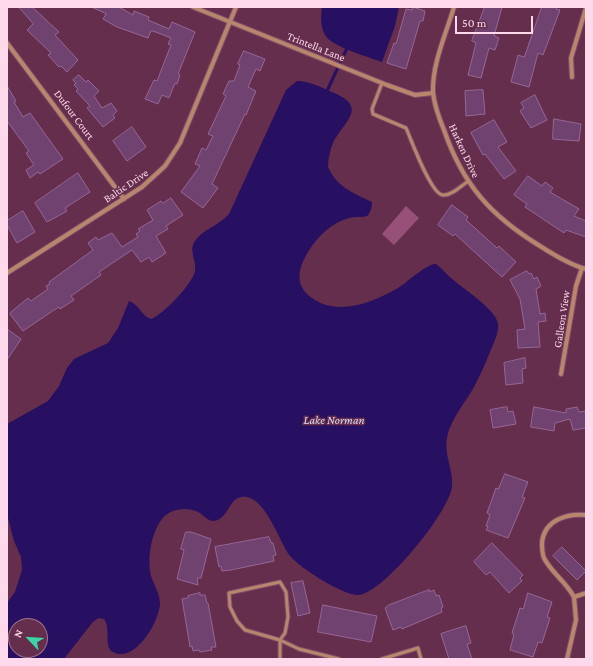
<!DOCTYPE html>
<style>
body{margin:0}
#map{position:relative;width:593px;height:666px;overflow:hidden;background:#652e4d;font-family:"Crimson Pro",serif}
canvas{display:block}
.frame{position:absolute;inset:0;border:8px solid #fdd9eb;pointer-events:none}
.north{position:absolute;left:8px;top:618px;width:40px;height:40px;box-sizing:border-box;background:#652e4d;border:1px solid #a2728c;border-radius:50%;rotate:295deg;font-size:11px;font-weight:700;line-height:16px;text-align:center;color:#fdd9eb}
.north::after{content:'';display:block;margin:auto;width:14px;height:18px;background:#3cd4a4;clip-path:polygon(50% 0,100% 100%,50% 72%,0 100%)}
.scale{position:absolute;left:455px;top:16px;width:78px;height:18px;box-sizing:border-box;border:2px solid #fdd9eb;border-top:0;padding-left:5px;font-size:12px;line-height:14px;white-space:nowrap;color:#fdd9eb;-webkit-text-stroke:3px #652e4d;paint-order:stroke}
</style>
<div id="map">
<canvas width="593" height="666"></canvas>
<div class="frame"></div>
<div class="north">N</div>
<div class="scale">50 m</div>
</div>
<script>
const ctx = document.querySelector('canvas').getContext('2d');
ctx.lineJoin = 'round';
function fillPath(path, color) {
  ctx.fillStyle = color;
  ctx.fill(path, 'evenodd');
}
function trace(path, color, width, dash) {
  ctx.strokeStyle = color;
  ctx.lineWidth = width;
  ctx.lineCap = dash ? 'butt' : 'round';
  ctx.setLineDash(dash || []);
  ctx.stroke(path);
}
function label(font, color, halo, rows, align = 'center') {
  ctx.font = font + ' "Crimson Pro",serif';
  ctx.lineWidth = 3;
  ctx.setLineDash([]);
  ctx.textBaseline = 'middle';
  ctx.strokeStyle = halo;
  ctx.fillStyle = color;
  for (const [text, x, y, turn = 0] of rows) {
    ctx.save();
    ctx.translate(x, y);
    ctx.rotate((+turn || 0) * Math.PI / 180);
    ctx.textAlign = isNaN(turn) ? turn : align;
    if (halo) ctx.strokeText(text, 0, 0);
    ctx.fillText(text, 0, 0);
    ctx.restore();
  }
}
fillPath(new Path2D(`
 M406 206 419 218 394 245 382 234Z`), '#975078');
fillPath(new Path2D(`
 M322 7H399L395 26 382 62C369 57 332 47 325 35 320 26 321 16 322 7Z
 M297 81C309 81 321 87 332 92 369 107 345 120 333 143 330 150 328 159 328 167 337 187 353 193 372 202 372 206 371 213 367 216 362 218 354 216 349 218 331 223 317 237 308 252 302 262 296 276 302 287 304 292 308 295 312 298 338 317 374 302 398 288 408 282 427 263 436 264 442 268 446 274 451 278 462 288 497 310 498 324 499 334 493 344 490 352 485 364 480 376 474 387 466 401 455 414 449 430 441 453 454 467 452 487 449 512 383 594 358 595 342 595 300 568 290 556 279 542 263 488 238 498 228 503 227 519 214 521 208 521 204 516 200 513 188 506 170 508 162 519 151 533 147 559 151 576 154 585 160 594 160 604 159 622 134 666 111 651 104 642 111 629 104 619L98 618 92 623 64 659H7V603L15 592 22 570 21 557 14 541 7 514V424L48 401 59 386 67 368 74 359 108 343 118 328 129 301C139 304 141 316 151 319 163 315 193 283 195 271 197 260 188 251 195 241 202 230 218 226 229 214L286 90ZM16 626H40V650H16Z`), '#270f61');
trace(new Path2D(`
 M326 93 348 46`), '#270f61', 3);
const building = new Path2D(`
 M19 7H32L59 32 55 35 78 60 67 72 61 66 59 67 48 55 51 53 27 30 33 24Z
 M92 7H119L133 15 134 11 149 17 148 20 169 29 172 22 195 32 178 74 180 75 177 84 175 83 169 98 162 95 158 104 145 99 154 80 157 81 171 45 168 44 171 38 153 31H151L148 38 117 27 103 19 106 14Z
 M413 7 425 11 423 21H420L406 69 387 63 394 43 396 44 406 9 412 10Z
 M485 7H502L494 36 499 38 495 50 489 48 481 78 468 75 476 43 472 41Z
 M542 7H556V9L560 10 543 55 538 53 529 87 511 82 518 55 524 57Z
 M244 51 265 59 260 71 256 69 248 87 256 91 246 115 245 114 212 184 218 188 203 208 181 192 200 166 195 164 202 148 206 150 213 136 208 134 226 96 223 94 229 81H234L240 65 238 64Z
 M79 75 86 82 88 80 99 91 94 96 102 108 111 103 117 111 113 115 115 118 103 127 87 108 90 106 76 91 78 89 74 85 76 83 73 80Z
 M7 86 16 101 14 102 23 117 30 113 63 159 40 174 38 172 30 178 26 170 34 165 26 153 29 151 7 121Z
 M483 90 485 114 466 116 465 91Z
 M535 95 547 120 531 128 520 111 524 108 521 103Z
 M554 119 581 124 579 141 553 139Z
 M494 120 507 142 498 147 516 171 504 179 485 154 483 155 471 133Z
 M132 127 146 147 127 161 113 141Z
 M78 173 90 192 65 208 67 211 47 222 35 203Z
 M528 176 542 186 545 182 553 188 550 192 579 209 574 216 586 221V237L566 230 564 233 525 207 527 204 514 195Z
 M171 198 183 215 166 226 168 229 156 236 166 253 152 262 149 257 141 262 132 250 99 272 101 275 71 296 74 300 60 309 59 307 51 312 23 331 10 314 11 312 28 298 31 301 48 289 46 286 50 284 49 282 93 250 88 243 96 237 98 240 112 233 122 247 138 237 136 234 140 231 138 229 153 220 147 210 161 201 163 203Z
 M452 205 468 217 466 220 497 248 499 246 516 262 502 277 455 234 453 236 438 225Z
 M23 211 35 232 17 243 7 225V221Z
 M527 271 529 274 531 273 534 279 537 277 541 286 536 289 540 314 545 313 546 321 538 322 540 347 518 348 517 330 525 329 520 299 510 280Z
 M7 329 21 339 7 360Z
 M525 358 526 368 522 369 523 383 506 385 504 363Z
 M507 407 508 412 513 411 516 424 493 428 490 410Z
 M534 407 566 413V409L577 407 579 412 586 411V428L573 430 570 419 555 423 554 431 531 427Z
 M505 474 528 482 522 497 525 498 508 538 486 530 488 526H486L490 515 487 513 496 488 498 489Z
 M186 532H191L211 539 201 578H197L198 585 177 579 184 550 181 549Z
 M269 537 271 543H273L276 555 273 556 274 561 231 570 222 571 221 566 219 567 215 547Z
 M492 543 523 575 520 578 522 581 509 593 490 572 486 575 474 562Z
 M562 547 586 571 577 580 553 556Z
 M303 581 310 613 298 616 291 583Z
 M429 590V592L434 590 436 596 439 595 443 607 441 608 442 612 402 629 401 627 393 630 385 608 389 605Z
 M200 593V595H205L207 603H208L216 647H211L212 650 200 652 199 650 193 651 192 646 190 647 182 599 188 598V596Z
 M528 593 552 602 547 617 550 618 542 643 538 642 533 657 510 650 514 634 512 633 520 608 523 609Z
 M323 605 377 616 371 642 318 632Z
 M466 626 471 643 467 644 472 659H449L441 634Z`);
fillPath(building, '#6f426f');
trace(building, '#966796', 1);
const service = new Path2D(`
 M382 83 372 109 373 114 406 128C411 139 431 195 443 195 451 196 461 186 467 182
 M280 659V640L285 633 288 617 286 592 280 582 229 593 230 607 237 621 245 630 280 640 299 649 339 659
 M382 659 418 648 421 659`);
const minor = new Path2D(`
 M193 7 387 85 415 95 433 93
 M454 7C446 34 432 64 433 92 434 105 439 118 444 130 463 185 491 216 540 246 554 255 570 265 586 269
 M7 43 124 199
 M572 77 571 58 586 8
 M7 273 142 187 165 166 180 143 236 7
 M561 374 576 286 582 268
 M586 515C567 513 544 520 542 543 542 548 542 553 544 558 551 572 566 582 574 597L586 593
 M567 659 576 620 574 597`);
trace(service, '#804d69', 5);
trace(minor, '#804d69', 6);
trace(service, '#b9856c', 3);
trace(minor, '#b9856c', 4);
label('11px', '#fdd9eb', '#652e4d', [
 ["Trintella Lane",316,47,22],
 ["Dufour Court",74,115,53],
 ["Harken Drive",464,151,65],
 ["Baltic Drive",126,186,-34],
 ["Galleon View",562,319,-81]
]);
label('italic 12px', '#dad9f5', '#652e4d', [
 ["Lake Norman",334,420]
]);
</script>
